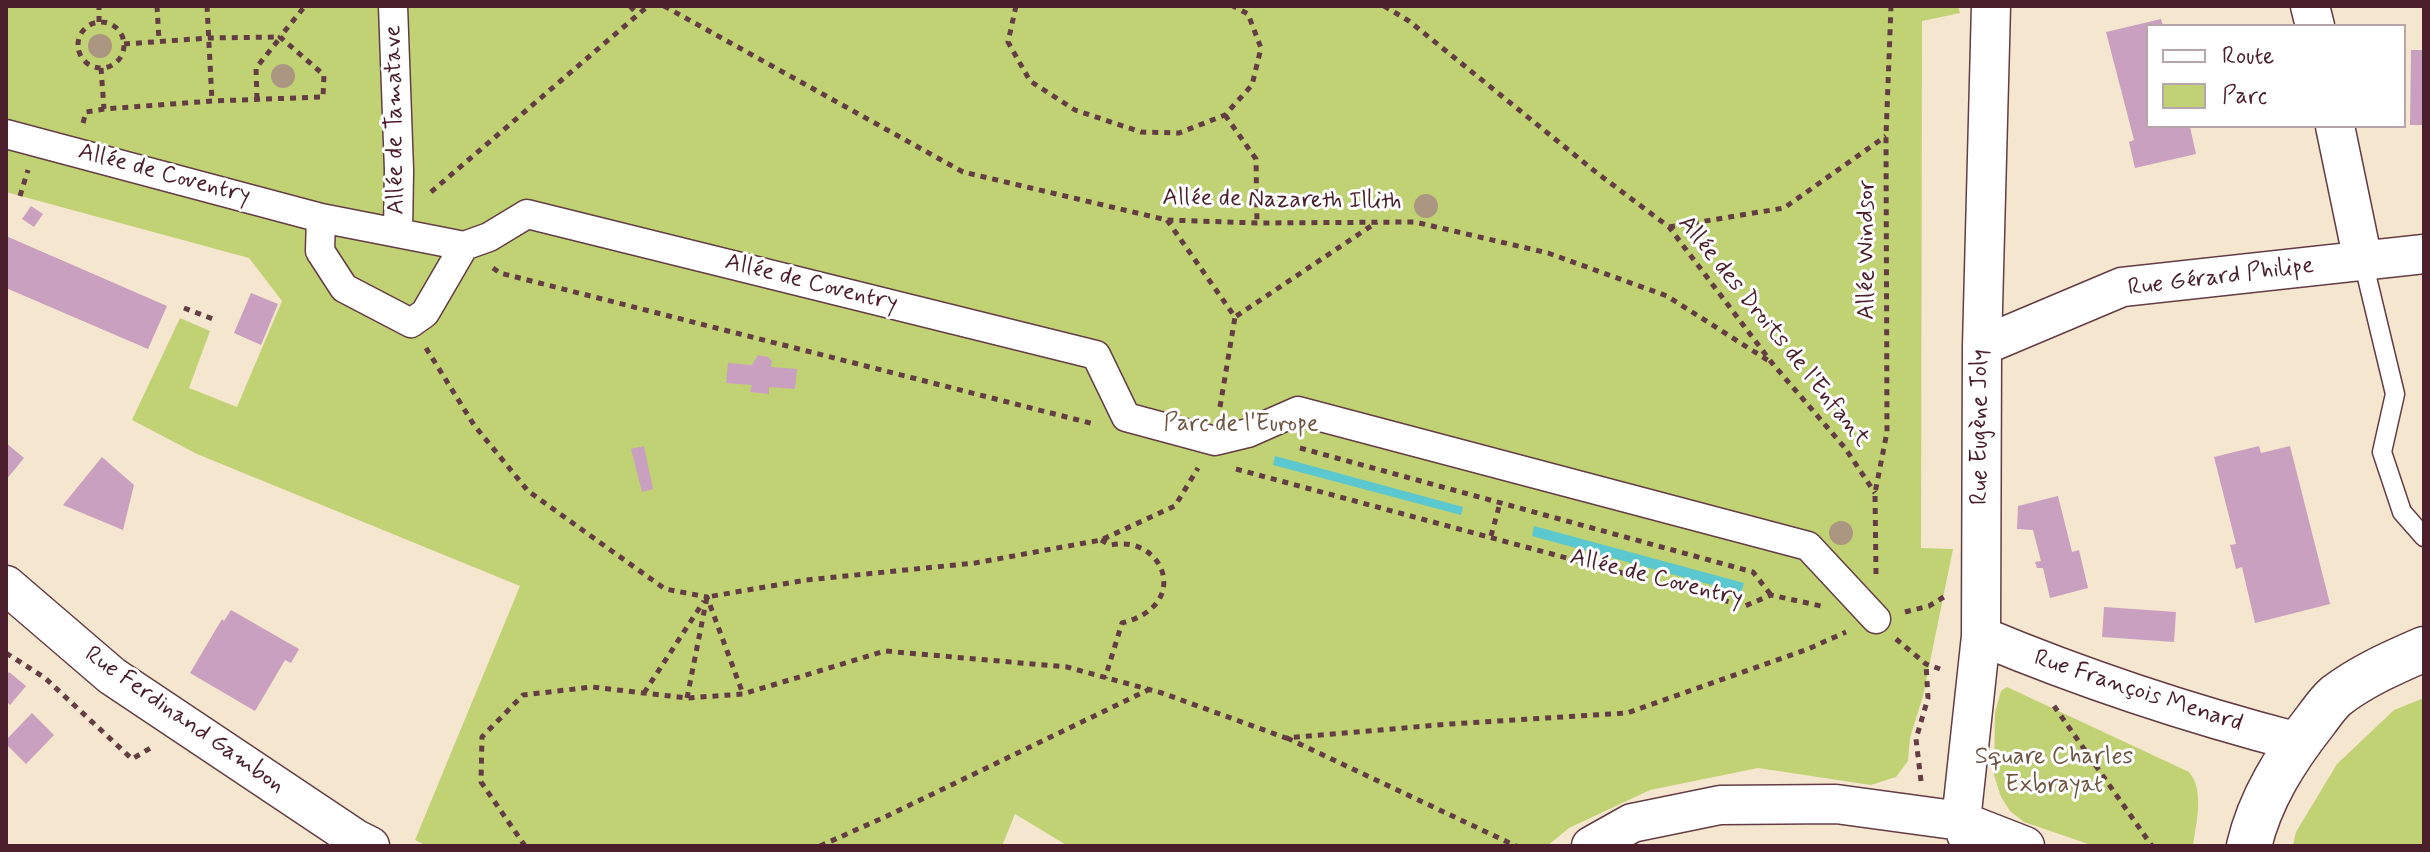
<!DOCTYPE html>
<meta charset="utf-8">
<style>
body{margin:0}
#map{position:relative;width:2430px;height:852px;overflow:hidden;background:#f5e6cf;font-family:Mynerve,sans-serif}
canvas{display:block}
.frame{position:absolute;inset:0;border:8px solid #4a1f2b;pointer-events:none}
.legend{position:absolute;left:2146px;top:24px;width:260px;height:104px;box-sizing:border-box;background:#fff;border:2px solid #b7a5aa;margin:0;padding:10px 14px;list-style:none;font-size:24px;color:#4a1f2b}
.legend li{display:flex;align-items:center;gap:16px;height:40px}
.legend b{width:40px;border:2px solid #b7a5aa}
</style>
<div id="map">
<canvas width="2430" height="852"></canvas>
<div class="frame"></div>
<ul class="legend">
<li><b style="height:10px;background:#fff"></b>Route</li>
<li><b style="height:22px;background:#c1d274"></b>Parc</li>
</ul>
</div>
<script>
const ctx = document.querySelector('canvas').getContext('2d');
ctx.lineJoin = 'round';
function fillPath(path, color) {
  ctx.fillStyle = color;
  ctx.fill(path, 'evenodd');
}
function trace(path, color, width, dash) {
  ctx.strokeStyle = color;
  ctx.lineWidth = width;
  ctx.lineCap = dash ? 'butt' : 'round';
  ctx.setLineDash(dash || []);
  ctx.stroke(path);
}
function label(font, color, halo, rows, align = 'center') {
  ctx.font = font + ' Mynerve,sans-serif';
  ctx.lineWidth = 6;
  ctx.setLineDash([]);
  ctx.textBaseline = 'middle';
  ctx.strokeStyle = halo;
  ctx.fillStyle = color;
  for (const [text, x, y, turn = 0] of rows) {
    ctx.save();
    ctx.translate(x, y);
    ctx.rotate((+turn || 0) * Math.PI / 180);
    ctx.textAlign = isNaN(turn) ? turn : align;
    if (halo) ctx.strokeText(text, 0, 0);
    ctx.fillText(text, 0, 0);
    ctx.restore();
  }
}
fillPath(new Path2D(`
 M6 6H1958L1960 13 1922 21 1921 548 1953 549 1923 696 1910 738 1908 761 1896 777 1871 785 1758 768 1650 790 1569 828 1547 846H1068L1015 814 1002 846H427L415 840 520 586 197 454 132 420 180 318 210 331 189 388 237 407 282 301 249 258 6 192Z
 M2007 687 2189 772C2205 791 2196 823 2193 846H2094L2024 822 2010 811 2001 797 1994 775 1995 713 2001 691Z
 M2424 698V846H2293L2296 832 2337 764 2394 710Z`), '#c1d274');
fillPath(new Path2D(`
 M1275 456 1463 507 1461 515 1273 465Z
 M1534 526 1744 583 1741 593 1532 536Z`), '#5ac8ce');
fillPath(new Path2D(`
 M2161 19 2163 26H2148V126L2190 127 2196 154 2135 168 2129 142 2134 140 2106 32Z
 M2411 50H2424V125H2410Z
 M31 206 43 214 34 227 22 219Z
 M6 236 167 306 148 349 6 288Z
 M251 293 278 304 261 345 234 333Z
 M758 355 768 357 772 361 771 367 797 369 795 389 769 387V394L750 392 752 385 726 383 728 363 752 365Z
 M6 443 24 458 6 480Z
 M644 446 653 489 642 492 631 449Z
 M2259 446 2261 453 2290 446 2330 604 2255 623 2242 567 2236 569 2230 545 2236 544 2214 457Z
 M102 457 134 485 123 530 63 505Z
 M2058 496 2072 552 2079 550 2088 588 2050 598 2043 568H2037L2035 562 2041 561 2033 530 2017 529 2018 506Z
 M2104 607 2176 612 2174 642 2102 637Z
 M231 610 299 649 291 663 285 660 255 711 190 673 222 619 224 621Z
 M9 672 26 686 10 705 6 701V676Z
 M32 713 54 735 26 764 6 744V740Z`), '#c9a0bf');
const service = new Path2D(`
 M2363 261 2395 394 2382 452 2402 512 2424 537`);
const pedestrian = new Path2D(`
 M393 6 399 170 398 233
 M6 134 321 218 464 246 489 237 527 214 1096 355 1126 417 1215 441 1248 433 1298 411 1808 546 1876 619
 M321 218 320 251 344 288 411 323 425 313 464 246`);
const minor = new Path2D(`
 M2310 6 2315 26
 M2335 126 2363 261
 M1982 346 2122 287 2424 254
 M6 585 112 676 356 839 370 846
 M1981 636C2084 679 2190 714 2298 742
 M1591 846 1632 823 1720 805 1836 804 1961 821 2025 846
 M1971 846 1961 821 1981 636 1982 346 1991 6`);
const secondary = new Path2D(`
 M2249 846C2260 799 2286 758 2316 720 2322 712 2328 703 2336 696 2362 676 2394 662 2424 649`);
trace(service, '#643d44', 21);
trace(pedestrian, '#643d44', 31);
trace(minor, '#643d44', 41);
trace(secondary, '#643d44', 47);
trace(new Path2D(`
 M157 6 159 41
 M207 6 212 101
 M630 6 638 15
 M664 6 963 172 1167 220 1257 223 1415 222 1548 253 1667 296 1772 363
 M1016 6 1008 42 1030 81 1075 110 1141 132 1179 133 1225 115 1252 85 1261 48 1248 14 1233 6
 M1384 6 1409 21 1597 173 1669 227 1772 363 1845 448 1875 493
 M99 22V6
 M78 45a23 23 0 1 1 46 0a23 23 0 1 1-46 0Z
 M124 44 209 38 280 37
 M101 68 104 109
 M257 99 256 68 280 38
 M1225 115 1256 159 1257 223
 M83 123 86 112 104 109 212 101 323 97 324 75 280 37 305 6
 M431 192 648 6
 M20 196 28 170
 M1167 220 1235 317 1377 222
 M1669 227 1784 208 1886 136
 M493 268 500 273 1094 424
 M184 308 213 319
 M426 348 474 425 528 491 665 589 707 597 743 694
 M1220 407 1235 317
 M1300 448 1753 572 1771 595
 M1236 469 1745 606 1771 595 1821 606
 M1491 536 1500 503
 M1101 540 1111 545C1163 534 1193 605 1122 623L1105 678
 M1876 574 1875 493 1887 432 1886 136 1891 6
 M1905 612 1929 606 1947 595
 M1896 639 1926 664 1940 669
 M6 653 45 678 132 759 154 746
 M644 693 704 601
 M687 698 707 597 806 580 975 563 1101 540 1175 506 1198 468
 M2054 706 2152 846
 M1287 738 1516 846
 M1921 781 1916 739 1928 698 1926 664
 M525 846 481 782 482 737 523 695 592 687 687 698 743 694 885 651 1067 667 1162 693 1286 738 1450 724 1627 713 1808 649 1846 632
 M820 846 887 816 1148 690`), '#643d44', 5, [6, 6]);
trace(service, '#fff', 18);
trace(pedestrian, '#fff', 28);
trace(minor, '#fff', 38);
trace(secondary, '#fff', 44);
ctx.fillStyle = '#ab9681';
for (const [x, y] of [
 [100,46],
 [283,76],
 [1426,206],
 [1841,533]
]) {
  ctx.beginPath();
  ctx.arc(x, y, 12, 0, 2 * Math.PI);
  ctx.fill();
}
label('24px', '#4a1f2b', '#fff', [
 ["Allée de Tamatave",396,120,-91],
 ["Allée de Coventry",164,175,15],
 ["Allée de Nazareth Illith",1282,201,1],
 ["Allée Windsor",1868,250,-90],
 ["Rue Gérard Philipe",2221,278,-7],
 ["Allée de Coventry",811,284,14],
 ["Allée des Droits de l'Enfant",1773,332,51],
 ["Rue Eugène Joly",1981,427,-90],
 ["Allée de Coventry",1656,579,14],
 ["Rue François Menard",2138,692,18],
 ["Rue Ferdinand Gambon",184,721,35]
]);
label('24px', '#6e5541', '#fff', [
 ["Parc de l'Europe",1241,425],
 ["Square Charles",2054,758],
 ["Exbrayat",2054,786]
]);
</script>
